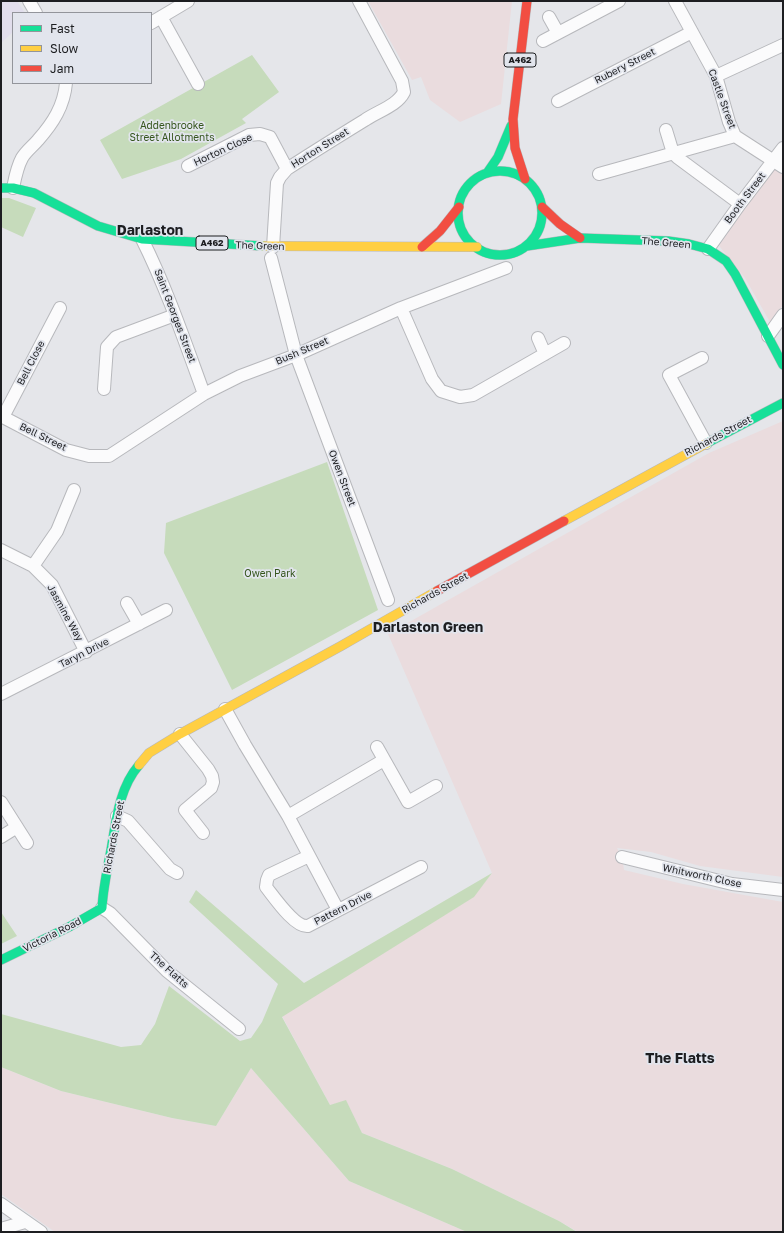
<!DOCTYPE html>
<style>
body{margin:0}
#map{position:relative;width:784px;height:1233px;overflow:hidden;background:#e5e6ea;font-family:"Golos Text",sans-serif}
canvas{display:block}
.frame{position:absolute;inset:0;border:2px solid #1d1e21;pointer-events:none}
.legend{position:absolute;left:12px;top:12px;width:140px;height:72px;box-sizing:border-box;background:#e2e5ed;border:1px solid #93959b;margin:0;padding:5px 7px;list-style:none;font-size:12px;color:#1d1e21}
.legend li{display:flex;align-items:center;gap:8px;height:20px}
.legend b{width:20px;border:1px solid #93959b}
</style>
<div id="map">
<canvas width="784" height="1233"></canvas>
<div class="frame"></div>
<ul class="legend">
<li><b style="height:5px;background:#16e098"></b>Fast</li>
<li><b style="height:5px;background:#ffcf43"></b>Slow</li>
<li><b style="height:5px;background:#f24e42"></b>Jam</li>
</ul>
</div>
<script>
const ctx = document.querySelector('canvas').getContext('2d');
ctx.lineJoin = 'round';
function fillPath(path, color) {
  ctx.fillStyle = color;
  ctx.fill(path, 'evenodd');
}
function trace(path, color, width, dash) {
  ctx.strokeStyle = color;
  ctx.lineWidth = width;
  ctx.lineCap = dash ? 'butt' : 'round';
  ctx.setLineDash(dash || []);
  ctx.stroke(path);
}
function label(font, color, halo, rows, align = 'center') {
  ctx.font = font + ' "Golos Text",sans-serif';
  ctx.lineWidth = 3.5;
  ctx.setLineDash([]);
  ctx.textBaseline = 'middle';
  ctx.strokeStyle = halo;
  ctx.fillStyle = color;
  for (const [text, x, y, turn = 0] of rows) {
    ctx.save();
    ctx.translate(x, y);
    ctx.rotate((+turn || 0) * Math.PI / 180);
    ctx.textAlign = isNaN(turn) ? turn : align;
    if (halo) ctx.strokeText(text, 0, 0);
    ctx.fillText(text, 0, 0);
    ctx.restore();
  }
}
fillPath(new Path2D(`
 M368 1H512L501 104 460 122 430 100 421 77 412 80Z
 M773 166 783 173V305L770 322 745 278 716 242Z
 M783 421V877L700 866 651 852 617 848 622 857 624 870 683 884 783 902V1232H578L559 1221 452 1169 362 1133 346 1101 330 1105 282 1016 473 897 492 873 388 634 709 453Z
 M1 1067 61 1091 172 1118 216 1126 251 1068 349 1181 467 1232H55L1 1194Z`), '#eadcde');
fillPath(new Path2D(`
 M1 1H17L25 13H13V32L1 43Z`), '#e1deec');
fillPath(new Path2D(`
 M252 55 279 92 242 119 246 123 181 159 122 179 100 140Z
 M1 198H9L36 208 23 237 1 227Z
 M327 462 378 610 232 690 164 553 166 523Z
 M492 873 474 897 282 1017 330 1105 346 1100 362 1133 452 1169 559 1221 577 1232H467L349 1181 251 1068 216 1126 172 1118 61 1091 1 1067V1014L121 1047 141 1045 155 1024 169 986 240 1041 251 1038 262 1022 278 984 189 902 196 890 304 983Z
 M1 912 17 936 1 944Z`), '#c6dbbb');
const street = new Path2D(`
 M29 1 36 13
 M675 1 716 76 729 122 735 136 783 167
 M161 17 198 84
 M549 17 558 33
 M151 23 188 1
 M543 41 619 1
 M716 76 783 45
 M558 101 692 32
 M666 130 673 153 678 158 740 204
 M188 166 249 135 260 134 270 137 287 169
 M599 174 735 136
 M13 188C15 178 17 167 22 158 26 151 33 146 38 140 53 123 64 106 66 83
 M142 239C167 289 185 342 204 394
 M273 247 277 183 280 177 287 169C313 152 339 136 365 120 378 111 397 106 404 92L402 81 359 1
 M708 249 740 204 783 148
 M271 258 296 355 388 600
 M401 308 432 379 441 391 460 397 473 395 564 343
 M768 336 783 315
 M538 338 545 354
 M702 358 669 375 706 443
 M104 389 107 347 116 337 175 315
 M1 416 66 450 89 456H109L204 394 240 376 296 355 401 308 506 268
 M3 417 60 308
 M1 550 33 566 52 585 86 652
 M33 566 57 531 74 490
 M127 603 139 624
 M1 694 166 610
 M225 709 245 745 288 816 338 910
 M180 734 208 769 212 776 213 782 211 788 185 810 203 833
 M377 747 408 802 436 786
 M1 802 27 843
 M117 816 128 821 170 869 177 873
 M288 816 384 760
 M1 837 17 827
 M309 856 269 875 267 880 266 887C274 897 295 928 308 926L421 867
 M622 857 732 884 783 890
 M102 908 110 913 167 971 239 1029
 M1 1204 41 1232
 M1 1229 25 1222`);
const fast = new Path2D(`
 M458 213a42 42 0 1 1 84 0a42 42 0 1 1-84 0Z
 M487 173 498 157 511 126
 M1 188H13L34 193 98 226 142 239 263 246
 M527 246 580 238 668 241 689 244 708 249 726 261 735 274 783 365
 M707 443 783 403
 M1 960 69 927 102 908C103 889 107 870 111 850 116 821 119 788 139 765`);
const slow = new Path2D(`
 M263 246 477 247
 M564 521 707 443
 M139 765 149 753 180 734 341 646 437 591`);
const jam = new Path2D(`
 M525 179 515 148 513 119 527 1
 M542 207 560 224 580 238
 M422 247 440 231 459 207
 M437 591 564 521`);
trace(street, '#b7b8bc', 14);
trace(fast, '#b7b8bc', 10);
trace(slow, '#b7b8bc', 10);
trace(jam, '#b7b8bc', 10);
trace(street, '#fbfbfc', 12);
trace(fast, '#16e098', 9);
trace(slow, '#ffcf43', 9);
trace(jam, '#f24e42', 9);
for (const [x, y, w] of [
 [520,60,32],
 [212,243,32]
]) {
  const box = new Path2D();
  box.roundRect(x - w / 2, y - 7, w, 14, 3);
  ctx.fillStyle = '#e2e5ed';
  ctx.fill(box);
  trace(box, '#1d1e21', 1);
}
label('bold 9px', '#1d1e21', null, [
 ["A462",520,60],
 ["A462",212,243]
]);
label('10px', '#1d1e21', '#e2e5ed', [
 ["Rubery Street",625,66,-27],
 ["Castle Street",722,99,70],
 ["Horton Street",320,148,-32],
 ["Horton Close",223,150,-25],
 ["Booth Street",745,198,-53],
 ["The Green",666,243,5],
 ["The Green",260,246,2],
 ["Saint Georges Street",175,316,69],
 ["Bush Street",302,351,-23],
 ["Bell Close",31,363,-63],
 ["Richards Street",718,436,-28],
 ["Bell Street",43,437,26],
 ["Owen Street",342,478,69],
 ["Richards Street",435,593,-29],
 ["Jasmine Way",65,613,61],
 ["Taryn Drive",84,653,-27],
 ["Richards Street",114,837,-79],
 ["Whitworth Close",702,876,12],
 ["Pattern Drive",343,908,-27],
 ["Victoria Road",52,935,-27],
 ["The Flatts",169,970,42]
]);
label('10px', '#36561e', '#e2e5ed', [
 ["Addenbrooke",172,126],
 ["Street Allotments",172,138],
 ["Owen Park",270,574]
]);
label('bold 14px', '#1d1e21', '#e2e5ed', [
 ["Darlaston",150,231],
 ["Darlaston Green",428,628],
 ["The Flatts",680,1059]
]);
</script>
